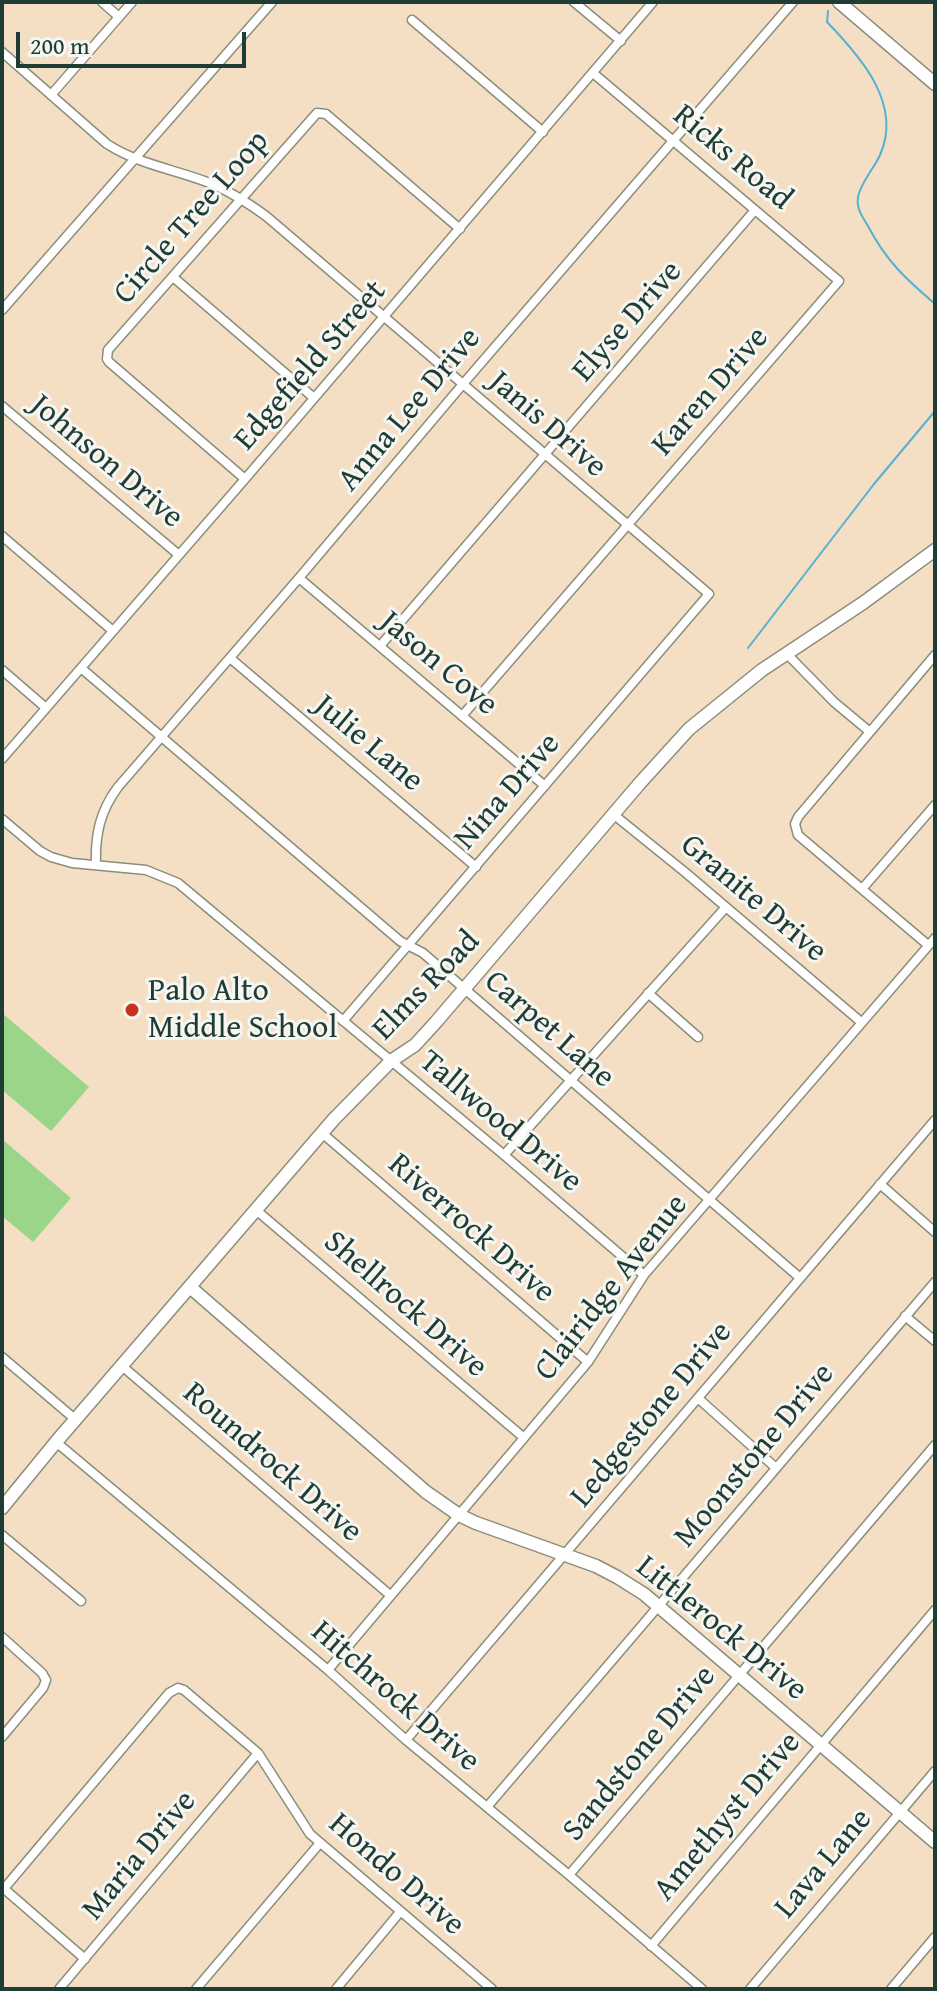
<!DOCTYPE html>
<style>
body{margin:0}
#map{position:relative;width:937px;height:1991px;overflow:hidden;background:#f4dec4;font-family:"Gentium Book Plus",serif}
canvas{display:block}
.frame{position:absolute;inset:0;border:4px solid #1f3d34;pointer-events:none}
.scale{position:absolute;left:16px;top:32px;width:230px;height:36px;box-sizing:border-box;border:4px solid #1f3d34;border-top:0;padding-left:10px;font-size:24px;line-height:28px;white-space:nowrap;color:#1f3d34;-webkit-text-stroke:6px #f6f6f2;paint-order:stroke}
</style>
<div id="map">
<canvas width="937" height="1991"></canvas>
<div class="frame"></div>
<div class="scale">200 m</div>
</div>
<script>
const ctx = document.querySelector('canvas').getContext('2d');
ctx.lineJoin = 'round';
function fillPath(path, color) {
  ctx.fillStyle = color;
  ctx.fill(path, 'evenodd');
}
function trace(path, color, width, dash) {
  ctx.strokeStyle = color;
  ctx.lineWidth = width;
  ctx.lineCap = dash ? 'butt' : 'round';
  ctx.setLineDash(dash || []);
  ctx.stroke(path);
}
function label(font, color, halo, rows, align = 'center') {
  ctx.font = font + ' "Gentium Book Plus",serif';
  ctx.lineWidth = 6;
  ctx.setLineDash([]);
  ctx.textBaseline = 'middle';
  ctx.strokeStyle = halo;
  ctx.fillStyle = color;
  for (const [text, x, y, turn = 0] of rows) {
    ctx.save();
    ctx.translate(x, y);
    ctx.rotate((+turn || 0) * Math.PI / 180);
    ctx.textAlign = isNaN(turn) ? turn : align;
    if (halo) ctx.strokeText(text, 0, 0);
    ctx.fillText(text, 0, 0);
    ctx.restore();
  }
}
fillPath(new Path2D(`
 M2 1013 89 1087 51 1131 2 1090Z
 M2 1139 71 1198 33 1242 2 1216Z`), '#9ad589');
trace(new Path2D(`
 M828 11 827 22C860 56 903 104 880 155 875 167 859 185 858 198 856 208 863 218 868 226 886 261 906 279 935 304
 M748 648 874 484 935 411`), '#54b1d3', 2);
const street = new Path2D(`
 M102 2 119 17
 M574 2 621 41
 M412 20 543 132
 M2 52 107 144C138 164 173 169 207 182 228 190 248 203 266 216L709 594 343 1021
 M51 95 132 2
 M173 277 314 398
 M2 310 272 2
 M2 406 179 555
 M245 479 109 362 107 359 108 350 317 113 326 114 460 229
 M2 536 113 631
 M299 578 545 786
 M380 646 755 210
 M787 654 834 702 870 732
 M230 658 476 867
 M81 668 400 941 423 953 799 1277
 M2 670 46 708
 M462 716 839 281 593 73
 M2 759 245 479 653 2
 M613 814 686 873 861 1022
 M2 819 40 851 51 857 72 863 146 870 178 883 504 1155 644 1275
 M96 864C95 835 100 811 118 787L299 578 463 384 793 2
 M862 889 935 805
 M928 945 798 835 795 824 798 817 935 655
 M648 993 698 1037
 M322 1133 588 1362
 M504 1155 726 907
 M880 1184 935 1232
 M256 1210 523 1437
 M905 1316 935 1341
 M2 1357 76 1420
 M122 1366 390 1595
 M699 1399 776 1468
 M56 1442 328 1670 406 1740 569 1875 702 1989
 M2 1535 81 1601
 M2 1637 42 1673 46 1680 43 1688 2 1737
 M328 1670 588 1362 644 1275 935 938
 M406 1740C583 1534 757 1326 935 1120
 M487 1807 935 1282
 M569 1875 935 1445
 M2 1887 85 1959
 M2 1891 169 1693 178 1688 184 1690 258 1753 310 1834 492 1989
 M651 1946 935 1610
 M59 1989 258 1753
 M196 1989 320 1843
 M336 1989 400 1912
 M750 1989 935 1771
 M891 1989 935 1937`);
const secondary = new Path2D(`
 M839 2 935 84
 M190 1287 426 1492 459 1515 476 1523 596 1566 617 1577 644 1594 935 1842
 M2 1508 56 1442 334 1119 391 1061 415 1045 436 1022 640 783 689 729 762 670 863 603 935 550`);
trace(street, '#8a8e7c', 11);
trace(secondary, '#8a8e7c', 15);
trace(street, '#fff', 8);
trace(secondary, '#fff', 12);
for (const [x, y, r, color] of [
 [132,1010,8,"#c8321e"]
]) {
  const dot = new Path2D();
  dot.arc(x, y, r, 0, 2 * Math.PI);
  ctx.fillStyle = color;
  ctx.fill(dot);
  trace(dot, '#f6f6f2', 3);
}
label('32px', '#1f3d34', '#f6f6f2', [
 ["Ricks Road",732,158,40],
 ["Circle Tree Loop",192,218,-49],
 ["Elyse Drive",628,322,-49],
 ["Edgefield Street",311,366,-49],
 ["Karen Drive",711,392,-49],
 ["Anna Lee Drive",410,410,-50],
 ["Janis Drive",547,425,41],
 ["Johnson Drive",106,462,40],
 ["Jason Cove",438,664,40],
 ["Julie Lane",368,744,40],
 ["Nina Drive",508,792,-49],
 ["Granite Drive",753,899,40],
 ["Elms Road",427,986,-46],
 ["Carpet Lane",549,1030,41],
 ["Tallwood Drive",500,1122,40],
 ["Riverrock Drive",471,1229,41],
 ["Clairidge Avenue",612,1288,-52],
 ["Shellrock Drive",405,1305,41],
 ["Ledgestone Drive",652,1415,-50],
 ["Moonstone Drive",755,1456,-50],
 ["Roundrock Drive",272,1463,41],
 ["Littlerock Drive",721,1629,39],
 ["Hitchrock Drive",395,1697,41],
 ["Sandstone Drive",640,1754,-50],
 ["Amethyst Drive",728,1817,-50],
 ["Maria Drive",140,1856,-50],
 ["Lava Lane",824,1864,-50],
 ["Hondo Drive",396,1875,41]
]);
label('32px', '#1f3d34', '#f6f6f2', [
 ["Palo Alto",148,992],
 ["Middle School",148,1029]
], 'left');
</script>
